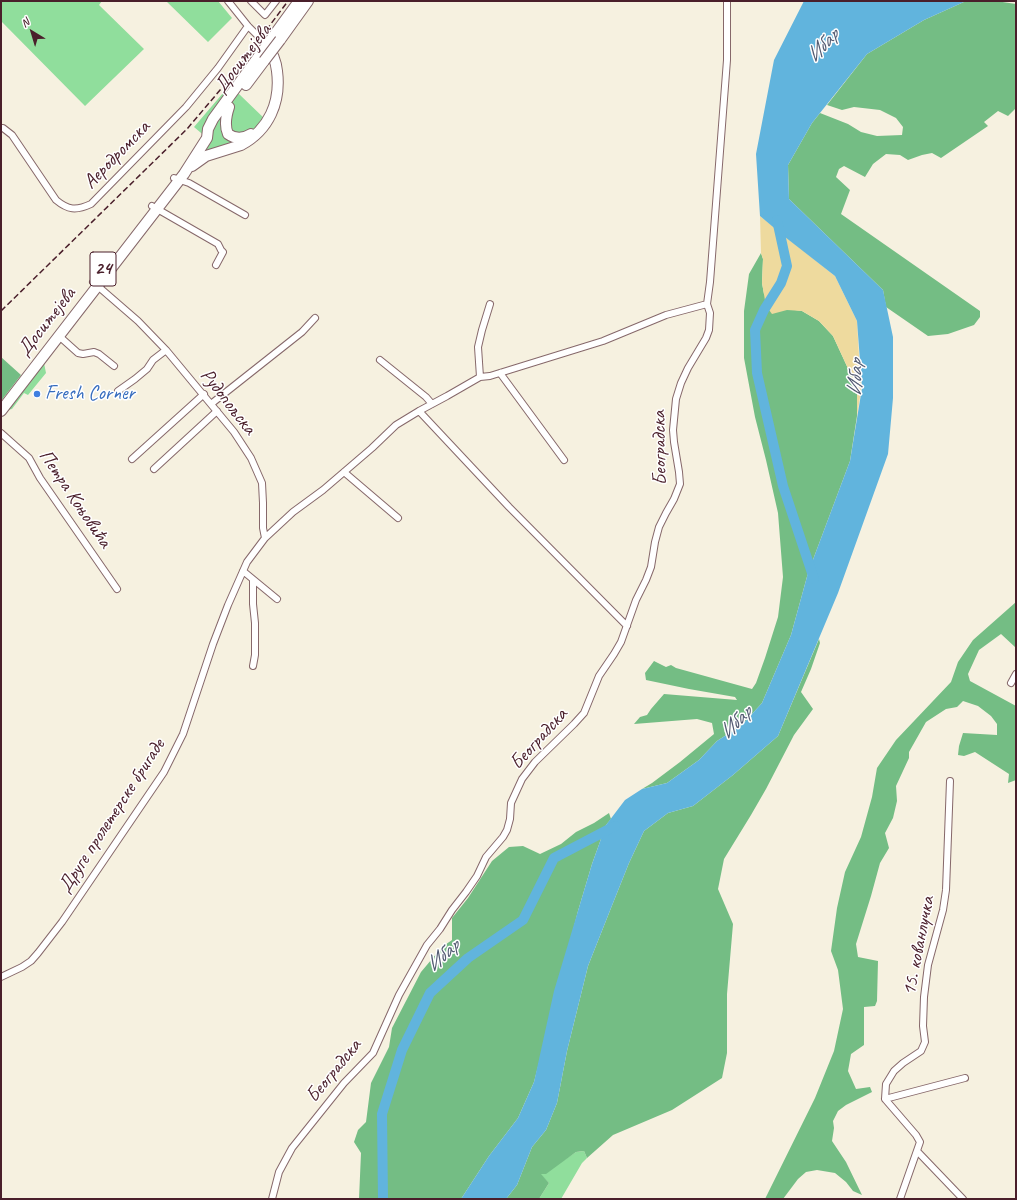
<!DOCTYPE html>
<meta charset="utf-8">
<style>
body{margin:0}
#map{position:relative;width:1017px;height:1200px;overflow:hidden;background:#f6f1e0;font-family:Caveat,sans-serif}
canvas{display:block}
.frame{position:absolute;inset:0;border:2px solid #4a1f2b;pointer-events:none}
.north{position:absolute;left:12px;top:12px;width:40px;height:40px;-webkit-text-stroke:3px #fff;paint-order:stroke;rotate:322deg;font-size:11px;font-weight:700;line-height:16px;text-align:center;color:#4a1f2b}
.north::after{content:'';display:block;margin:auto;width:14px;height:18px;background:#4a1f2b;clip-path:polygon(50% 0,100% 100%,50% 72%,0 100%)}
</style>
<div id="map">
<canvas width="1017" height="1200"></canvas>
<div class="frame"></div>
<div class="north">N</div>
</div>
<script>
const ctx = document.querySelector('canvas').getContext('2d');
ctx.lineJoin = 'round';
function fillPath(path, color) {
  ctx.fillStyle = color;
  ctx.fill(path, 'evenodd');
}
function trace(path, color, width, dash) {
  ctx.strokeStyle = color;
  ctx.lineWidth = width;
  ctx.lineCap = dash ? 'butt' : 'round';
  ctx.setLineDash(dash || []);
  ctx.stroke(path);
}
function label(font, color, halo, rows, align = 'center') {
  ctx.font = font + ' Caveat,sans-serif';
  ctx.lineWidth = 3;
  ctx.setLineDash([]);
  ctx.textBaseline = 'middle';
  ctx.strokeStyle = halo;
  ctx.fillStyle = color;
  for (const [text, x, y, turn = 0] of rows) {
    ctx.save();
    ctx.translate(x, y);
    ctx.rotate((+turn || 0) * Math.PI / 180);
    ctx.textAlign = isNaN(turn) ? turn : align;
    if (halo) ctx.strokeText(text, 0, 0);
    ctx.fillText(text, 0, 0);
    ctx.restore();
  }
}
fillPath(new Path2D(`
 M1 1H102L99 5 144 49 85 106 1 21Z
 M166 1H218L232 18 208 42Z
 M229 86 239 94 266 120 263 127 199 160 207 138 194 127Z
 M44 363 46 373 28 395 24 393 12 409 8 410Z
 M584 1151 587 1158 582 1163 561 1199H539L549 1183 540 1174 561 1162 576 1152Z`), '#90de9c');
fillPath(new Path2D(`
 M966 1H996L1016 4V108L1008 116 998 111 984 122 988 126 941 158 932 153 922 155 908 160 900 155 886 154 873 164 865 177 844 166 839 169 836 177 850 190 841 214 980 311V317L974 325 948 334 928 336 886 307 883 290 789 199 788 165 812 123 820 113 848 124 861 132 877 136 902 135 903 127 896 118 880 110 854 107 842 110 827 105 867 54 924 20Z
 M761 253 763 259 762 283 764 294 788 309 802 311 819 321 833 336 857 388V416L850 461 808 573 791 635 762 703 742 725 717 741 699 760 667 783 642 789 652 783 680 762 714 734 712 723 697 719 634 724 640 717 647 715 651 709 664 694 737 700 735 697 689 689 646 680 645 673 654 661 666 667 671 665 676 668 752 689 756 683 765 658 778 617 783 577 778 513 766 460 755 417 744 358V311L749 274Z
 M1 357 21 375 1 401Z
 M1016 602V643L1015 647 1001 634 979 650 968 674 970 681 1016 706V780L1008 783 1009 774 975 752 964 756 958 755 959 746 963 733 997 735V724L991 716 978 706 963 701 957 707 946 709 926 722 909 752V758L896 786 897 801 893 818 885 833 889 848 880 863 871 896 856 944 858 957 878 961 877 1001 875 1006 864 1007V1045L851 1054 848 1071 856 1089 870 1087 872 1092 846 1105 838 1111 833 1121 834 1128 832 1141 846 1162 862 1195 853 1191 846 1182 835 1173 817 1170 806 1172 798 1179 783 1199H765L815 1098 834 1051 843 1009 838 970 831 951 837 908 845 872 861 837 872 797 877 768 896 740 951 682 958 662 973 640Z
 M819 639 820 643 811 669 801 692 813 709 794 735 766 789 751 815 724 859 718 889 733 924 727 994V1053L722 1078 672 1110 613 1135 587 1158 584 1151 576 1152 546 1174H541L549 1183 539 1199H506L517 1185 532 1147 546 1130 557 1103 567 1051 588 966 611 908 629 863 644 831 668 813 693 806 733 775 778 736Z
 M609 813 611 819 606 825 592 864 578 911 534 1082 518 1118 489 1156 461 1199H359L361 1153 354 1142 358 1130 366 1122 371 1083 389 1047 392 1028 421 972 442 947 452 940V918L468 898 492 861 509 847 523 846 540 854 561 844 576 832 594 823Z`), '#74bd84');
fillPath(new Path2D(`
 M760 216 835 276 857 321 861 391 857 416V388L833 336 819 321 802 311 787 310 772 314 766 306 762 283 763 259 761 253Z`), '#eeda9e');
fillPath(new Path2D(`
 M804 1H966L924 20 867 54 812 123 788 165 789 199 883 290 893 337V398L888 454 838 593 778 736 733 775 693 806 668 813 644 831 629 863 611 908 588 966 567 1051 557 1103 546 1130 532 1147 517 1185 506 1199H461L489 1156 518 1118 534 1082 554 991 592 864 606 825 625 800 642 789 667 783 699 760 717 741 742 725 762 703 791 635 808 573 850 461 862 388 857 321 835 276 785 237 760 216 756 154 774 60Z`), '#61b4dd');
trace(new Path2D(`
 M777 220 787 266 781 283 764 310 755 330 757 373 783 486 814 579
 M383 1199 382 1114 402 1050 430 993 468 958 523 920 554 858 615 826`), '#61b4dd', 10);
const minor = new Path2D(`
 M228 1 248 26 267 45
 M251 1 265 15 276 1
 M1 128H3L12 135 56 200C68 210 76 211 91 204L186 107 218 68 248 26
 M174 178 189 183 245 215
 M152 206 218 244 221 250 223 252 216 265
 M93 282 138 321 166 350 234 432 251 458 262 483 263 503V528L265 538 293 512 323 490 372 448 396 425 419 411 447 396 480 377 490 376 603 341 666 315 707 304
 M59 336 78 353 83 354 94 352 99 354 114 366
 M380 360 426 397 432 404
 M500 373 564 460
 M480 377 478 347 482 330 490 304
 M118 391 135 379 147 369 153 360 166 350
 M211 404 302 332 315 318
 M419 411 509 507 627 626
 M1 433 29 458 40 478 117 589
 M132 459 204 394
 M154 469 217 411
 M344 472 398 518
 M243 571 277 599
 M253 666 255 655V623L253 604V580
 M1011 683 1016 674
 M1 977 22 967 31 961 38 953 62 922 164 772 183 734 213 644 228 605 247 562 265 538
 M885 1099 965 1078
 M917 1151 963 1199
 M272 1199 279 1172 292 1148 344 1083 373 1053 399 995 427 945 440 929 452 910 466 892 477 876 486 857 503 837 507 830 510 819 511 803 522 779 535 762 574 724 584 713 599 676 614 654 621 642 636 600 646 580 651 567 655 542 659 527 666 513 674 499 680 484 679 472 674 442 673 430 676 399 681 383 688 368 706 338 709 330 710 313 707 304 710 282 727 60V1
 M900 1199 920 1142 916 1135 885 1099 886 1084 894 1071 903 1063 921 1051 925 1042 923 1026 924 997 928 965 943 910 946 890 950 781`);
const primary = new Path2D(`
 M280 40 308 1
 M246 85 264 61
 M229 107C226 116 224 125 228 134 235 139 243 139 251 134
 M192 166 206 156 241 145C269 130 281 102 277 71 276 62 272 52 267 45
 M1 411 184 174 207 138 208 129 213 119 299 1`);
trace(minor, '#86686a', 8);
trace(primary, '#86686a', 12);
trace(minor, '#fff', 6);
trace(primary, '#fff', 10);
trace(new Path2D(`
 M1 311 187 129 232 76 288 1`), '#4a1f2b', 1.5, [6, 3]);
const primaryBridge = new Path2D(`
 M264 61 280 40`);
trace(primaryBridge, '#86686a', 12, []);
trace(primaryBridge, '#fff', 10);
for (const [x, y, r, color] of [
 [37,394,4,"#3f7fe0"]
]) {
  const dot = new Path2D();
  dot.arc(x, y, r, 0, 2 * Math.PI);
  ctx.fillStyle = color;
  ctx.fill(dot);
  trace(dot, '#fff', 1.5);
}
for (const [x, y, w] of [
 [103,269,26]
]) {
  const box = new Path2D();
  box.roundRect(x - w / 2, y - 17, w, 34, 3);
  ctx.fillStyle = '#fff';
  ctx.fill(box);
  trace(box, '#4a1f2b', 1);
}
label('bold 19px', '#4a1f2b', null, [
 ["24",103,269]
]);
label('20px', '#4a1f2b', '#fff', [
 ["Доситејева",243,59,-53],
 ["Аеродромска",117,155,-46],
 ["Доситејева",47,322,-52],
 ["Рудопољска",228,402,52],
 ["Београдска",660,448,-91],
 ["Петра Коњовића",75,499,56],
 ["Београдска",539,739,-48],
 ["Друге пролетерске бригаде",112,816,-57],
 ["15. кованлучка",919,946,-79],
 ["Београдска",334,1071,-51]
]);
label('20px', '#366cbe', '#fff', [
 ["Fresh Corner",45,394]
], 'left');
label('italic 21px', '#535b72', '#fff', [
 ["Ибар",823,46,-47],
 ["Ибар",856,378,-88],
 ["Ибар",736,723,-46],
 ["Ибар",443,956,-42]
]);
</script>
